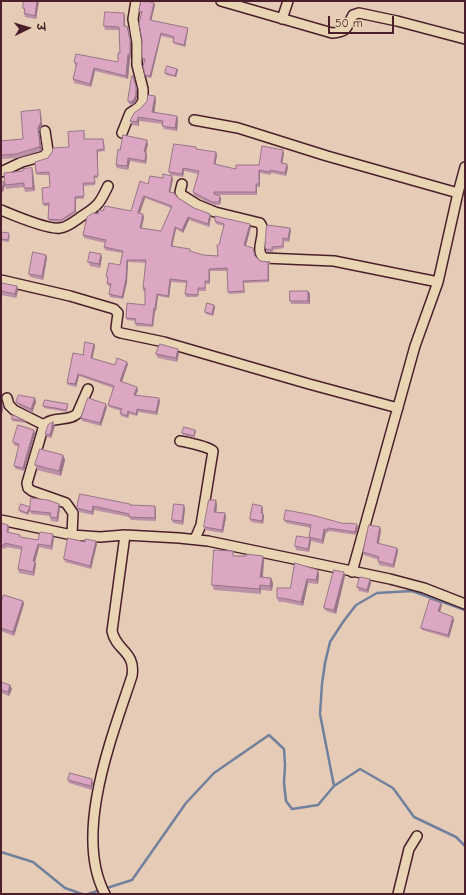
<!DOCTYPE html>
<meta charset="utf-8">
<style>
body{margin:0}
#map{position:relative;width:466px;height:895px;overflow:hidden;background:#e6ccb6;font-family:"Comic Neue","Playpen Sans Deva",sans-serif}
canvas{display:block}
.frame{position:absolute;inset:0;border:2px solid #4a1f2b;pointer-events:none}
.north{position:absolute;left:8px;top:8px;width:40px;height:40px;-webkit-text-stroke:3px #e9d5b3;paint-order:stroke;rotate:85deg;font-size:11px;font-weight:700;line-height:16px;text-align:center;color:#4a1f2b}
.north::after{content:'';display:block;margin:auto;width:14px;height:18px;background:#4a1f2b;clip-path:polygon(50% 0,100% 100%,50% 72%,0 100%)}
.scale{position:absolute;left:328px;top:16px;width:66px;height:18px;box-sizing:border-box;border:2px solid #4a1f2b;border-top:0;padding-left:5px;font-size:12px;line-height:14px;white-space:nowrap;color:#4a1f2b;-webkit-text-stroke:3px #e9d5b3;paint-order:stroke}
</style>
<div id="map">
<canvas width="466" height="895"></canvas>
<div class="frame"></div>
<div class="north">उ</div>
<div class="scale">50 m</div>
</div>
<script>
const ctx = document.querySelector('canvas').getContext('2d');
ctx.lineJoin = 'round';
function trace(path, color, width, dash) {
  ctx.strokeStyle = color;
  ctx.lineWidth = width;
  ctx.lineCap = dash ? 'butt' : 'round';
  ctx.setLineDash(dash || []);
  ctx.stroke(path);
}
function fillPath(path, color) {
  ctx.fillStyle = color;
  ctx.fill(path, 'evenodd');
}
trace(new Path2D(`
 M334 786 320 714 322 684 325 663 330 642 343 622 356 605 377 593 412 591 465 610
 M1 852 33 862 65 888 82 894
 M88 894 132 880 186 803 214 773 269 735 284 749 285 765 284 783 286 801 292 809 318 805 334 786 360 769 393 788 414 817 456 837 465 846`), '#71819d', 2.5);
const minor = new Path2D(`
 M221 1 332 33C349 32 346 27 353 15L359 13 397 21 465 39
 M282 19 288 1
 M194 120 238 128 327 156 458 193
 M122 133 130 113 139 107 143 101V89L137 65V43L133 19 136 1
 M1 172 22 162 44 156 48 151 45 131
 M182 184 180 192 182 195 198 205 215 212 260 223C268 233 253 250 264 258L334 261 438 282
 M1 210C13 215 48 230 60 228 68 227 76 220 82 216 98 206 100 203 108 186
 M1 280 70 296 114 309 118 313 116 328 118 332 121 333 164 342 309 384 398 408
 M7 398 9 405 14 410 44 425
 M180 441C187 442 209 447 213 451L201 525 195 539
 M1 520 72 535 100 537 125 535 179 538 208 541 390 579 424 588 465 604
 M72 535 73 513 66 503 32 491 28 488 27 483 44 425C52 416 68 422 77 414L88 389
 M352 572 415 346 438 282 458 193 465 167
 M105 894C73 834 112 737 132 676 136 651 116 651 112 631L125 535
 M398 894 409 849 417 836`);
trace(minor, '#4a1f2b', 12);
trace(minor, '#e9d5b3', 9);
fillPath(new Path2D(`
 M39 1 36 19 25 17 24 13V11L23 8Z
 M147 2 154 3 155 5 151 20 188 28V30L185 47 174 44 173 42 174 39 161 36 151 78 146 77 143 66 144 60H143L142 58V14L140 13 139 11Z
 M124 13 125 16V26H127L129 29 131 44V58H130L128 79 95 71 91 87 74 83 73 79 76 66 75 65 74 62H118L120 53 119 30H105L104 26Z
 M178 70 176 77 166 75 165 73Z
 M134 79 137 90V97L135 103 132 105 129 104 128 101Z
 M155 96 156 100 154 112 178 119 177 131 164 129 162 124 139 121V126L132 125 130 121 141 108Z
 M41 114 42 126 39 132 42 149 41 151 17 158 2 159 1 156V141L23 139Z
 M85 133V139L104 141 105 151 98 152V178H95V185L84 186V199H76V213L61 222 49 221 48 219 49 206H44L43 204 50 187 49 175H37L36 173 48 158 69 147Z
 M148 144 146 152 147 156 146 164 130 161 128 170 117 168 116 165 120 150Z
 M196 147V149L217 155 215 165 236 169 259 165 284 153 282 163 288 167 286 176 271 173V175L260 173V187H257V195H216L220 196 221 199 220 205H213L194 195 193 192 198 174 184 171 183 177 170 175 169 172Z
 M23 171 33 172 35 191 25 192 24 187 6 189 5 185Z
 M163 178 173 179 170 192 194 208 210 214 211 217 209 227 189 220 183 233 176 229 172 246 203 255 218 256 219 245 224 226 216 224 215 221 251 227 246 246 260 261 270 262V264H269V282L244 283 245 293 229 294 228 292 227 271H210V284H206V291H199L198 297H186L185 294 186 283 171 282 169 298 158 296 156 311H155L153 327 136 326 135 323 136 321 127 320 126 318 145 305V291H143V288L146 263 128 262 127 282 123 299 110 297 109 294 111 287 108 286 107 283 108 279H107L106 276 120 265 122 253 105 250 104 247 105 243 84 238 83 235 98 214 103 211H131L148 184ZM145 198 171 208 161 231 142 228 144 217 139 214Z
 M1 181 5 185 3 192H1Z
 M291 230 289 242 284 241V248L273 250V252H267L265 247Z
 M1 232 10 235 9 242 1 241Z
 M46 255 47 258 43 280 30 277 29 274Z
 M102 257 100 268 90 266 88 262Z
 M1 285 17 286 18 290 16 298 1 295Z
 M308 291 310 294V304H291L290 301Z
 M214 305 215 307 213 316 206 314 205 312Z
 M94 344 95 346 92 358 115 365 128 364 122 382 138 390 136 395 160 401 157 415 138 412 137 416 129 414 128 418 121 416 120 413 121 411 109 407 108 405 113 388 79 376 76 387 68 385 67 383 83 355Z
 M179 353 177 362 158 358 156 354Z
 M35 398 36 402 32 413 18 405 16 402Z
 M43 406H68L67 412 44 408Z
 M107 407 101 426 82 421 81 418Z
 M12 419 25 421 26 423 12 421Z
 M55 426 51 438 47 437 45 434Z
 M34 430 35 434 24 471 16 469 14 466 19 447 14 445 13 442Z
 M196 431 194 438 183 435 182 433Z
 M63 455 65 460 61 476 37 470 35 465Z
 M80 494 131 505 156 510V521L131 520 129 517 94 510 93 515 79 512 77 508Z
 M217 504 216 512 225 513 226 517 223 533 205 530 204 527Z
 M184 505 185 509 183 525 173 523 172 520Z
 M30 507V509L60 507 58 522 51 521 50 516 31 514 30 511V509L28 515 20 512 19 510Z
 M263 509 262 513 264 516 263 524 251 522 250 519Z
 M284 520 358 528 356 535 329 531 328 533 326 532 323 544 311 541 309 552 296 550 295 546 309 538 311 528 286 523Z
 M1 523 8 525 9 528 8 533 21 537 38 540 53 534 54 537 52 550 39 547 35 562 36 564 34 576 19 573 18 569 22 550 6 547V549L1 548Z
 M380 527 381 530 379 544 397 548 398 551 394 568 379 565 378 561 379 560 364 555 363 552Z
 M96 541 97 544 91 569 65 562 64 559 85 542Z
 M235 556H263L264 561 263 577 271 578 273 583 272 591 261 590V594L214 590 212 585Z
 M295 563 319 574 318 584 308 583 303 606 284 602H279L277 598 290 588Z
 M344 572 345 576 336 614 326 611 324 608Z
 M370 579 371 583 368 593 359 591 357 587Z
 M23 601 24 604 14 636 1 631V603Z
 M441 603 442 605 440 612 454 620 449 638 422 630 421 628Z
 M1 682 10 685 12 689 9 696 1 693Z
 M68 780 93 783 92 790 69 783Z`), '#bc90a7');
fillPath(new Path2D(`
 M37 1H39L36 19 35 16Z
 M154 3 155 5 151 22 150 20Z
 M124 13 125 16V29L124 26Z
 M127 26 131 44V58L130 55Z
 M188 28V30L185 47 184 45Z
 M161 33V36L151 78 150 76Z
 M128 54 130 58 128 79 126 76Z
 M94 68 95 71 91 87 90 84Z
 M177 69 178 70 176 77 175 76Z
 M133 76 137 90V97L135 103 132 105 131 102Z
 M155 96 156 100 154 116 152 112Z
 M40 110 41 114 42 126 39 132 42 149 41 151 39 147 38 128Z
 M177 116 178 119 177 131 175 128Z
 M138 117 139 121V126L137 122Z
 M147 140 148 144 146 152 147 156 146 164 145 161 144 152Z
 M97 150 98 152V178V176Z
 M283 150 284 153 282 166 281 163Z
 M216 152 217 155 215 167 214 164Z
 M128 158 130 161 128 170 127 166Z
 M287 164 288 167 286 176 285 173Z
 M32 168 33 172 35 191 33 188Z
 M183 168 184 171 183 177 182 174Z
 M259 170 260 173V187L259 184Z
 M172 176 173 179 170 194 169 192Z
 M4 182 5 185 3 192 2 189Z
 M256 184 257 187V195L256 192Z
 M144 196 145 198 139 216 138 213Z
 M220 196 221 199 220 205 219 202Z
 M75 197 76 199V213L75 211Z
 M143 214 144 217 141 230 140 228Z
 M210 214 211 217 209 227 208 224Z
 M188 217 189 220 183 233 182 230Z
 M250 224 251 227 245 248 244 245Z
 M175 227 176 229 172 248 171 246Z
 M290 228 291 230 289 242 288 239Z
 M101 254 102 257 100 268 99 264Z
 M46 255 47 258 43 280 42 276Z
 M127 260 128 262 127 282 123 299 122 297Z
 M268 262 269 264V282L268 280Z
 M209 269 210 271V284L209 281Z
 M170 279 171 282 169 298 168 296Z
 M17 286 18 290 16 298 15 294Z
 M308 291 310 294V304L308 301Z
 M157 294 158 296 156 311 155 309Z
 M214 305 215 307 213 316 212 314Z
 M154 308 155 311 153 327 152 325Z
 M94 344 95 346 92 361 91 358Z
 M178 349 179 353 177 362 176 358Z
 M127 362 128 364 121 384 120 381Z
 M78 374 79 376 76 387 75 384Z
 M137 387 138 390 135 397 134 395Z
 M35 398 36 402 32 413 31 409Z
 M159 398 160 401 157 415 156 412Z
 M106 404 107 407 101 426 100 423Z
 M137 409 138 412 137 416 136 414Z
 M128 411 129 414 128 418 127 416Z
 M53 422 55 426 51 438 50 435Z
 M34 430 35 434 24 471 23 468Z
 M195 430 196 431 194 438V436Z
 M63 455 65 460 61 476 59 471Z
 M216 500 217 504 216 515 214 512Z
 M59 504 60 507 58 522 57 518Z
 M184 505 185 509 183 525 182 521Z
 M93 506 94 510 93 515 92 512Z
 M155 506 156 510V521L155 518Z
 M262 506 263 509 262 516 261 513Z
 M30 507V509L28 515 27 513Z
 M225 513 226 517 223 533 222 530Z
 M263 513 264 516 263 524 262 521Z
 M357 524 358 528 356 535 355 532Z
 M8 525 9 528 8 536 7 532Z
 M380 527 381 530 378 547 377 543Z
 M324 529 326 532 323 544 322 540Z
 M53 534 54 537 52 550 51 546Z
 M310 538 311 541 309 552 308 549Z
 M96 541 97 544 91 569 90 566Z
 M38 544 39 547 35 562 36 564 34 576 33 572V561Z
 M397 548 398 551 394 568 393 565Z
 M263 556 264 561 262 582 260 577Z
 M318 570 319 574 318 584 316 580Z
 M344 572 345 576 336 614 334 610Z
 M271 578 273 583 272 591 270 586Z
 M307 579 308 583 303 606 301 602Z
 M370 579 371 583 368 593 367 590Z
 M260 585 261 590V594L259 589Z
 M23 601 24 604 14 636 13 632Z
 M441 603 442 605 439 614 438 611Z
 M453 617 454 620 449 638 448 635Z
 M10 685 12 689 9 696 8 692Z
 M92 779 93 783 92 790 91 786Z`), '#997588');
const building = new Path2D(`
 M24 1H37L35 16 24 13 25 9 23 8Z
 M141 1 147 2V1L154 3 150 20 188 28 184 45 173 42 174 37 161 33 150 76 145 75 143 66 145 59 142 58V40L139 23 142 12 139 11Z
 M105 12 124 13V26H127L130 40V55L128 54 126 76 94 68 90 84 73 79 77 63 74 62 76 54 118 62V53H120L119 27 104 26Z
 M167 66 177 69 175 76 165 73Z
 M132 76H133L136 87V94L134 100 131 102 128 101Z
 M148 95 155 96 152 112 177 116 175 128 162 126 163 121 138 117 137 122 130 121 134 113 141 108 147 101Z
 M40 110 41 122 38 128 40 146 39 147 16 154 1 155V141L23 139 21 112Z
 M84 131V139H103L104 149 97 150 98 176H94L95 183H83L84 196 75 197V211L61 220 48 219 49 203 43 204 42 188 50 187 49 172 36 173 35 162 48 158 52 152 53 148 69 147 68 132Z
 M123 135 147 140 144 152H146L145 161 128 158 127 166 116 165 118 149 120 150Z
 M174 144 196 147V149L216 152 214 164 236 169V165H259L262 146 283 150 281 163 287 164 285 173 270 170V172L259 170V184H256V192H214V194L220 196 219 202H212L193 192 199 171 183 168 182 174 169 172Z
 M32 168 33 188H24V183L5 185 4 173 23 171V169Z
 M163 174 172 176 169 192 174 193 178 198 194 208 210 214 208 224 188 217 182 230 175 227 171 246 190 249V251L203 255 218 256 217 245H219L224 225V224L215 221V216L250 224 244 245 253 248 255 256 260 261 270 262H268V280L243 281 244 291 228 292 227 268 209 269V281H205V288H198V295L185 294 187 281 170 279 168 296 157 294 155 309 154 308 152 325 135 323 136 319 126 318 127 303 145 305V288H143L146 260H127L126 279 122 297 109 294 111 284 107 283 108 277 106 276 109 263 120 265 123 251 104 247 106 240 83 235 87 217 93 213 98 214 99 210 103 211 105 206 131 211 140 181 148 184 150 176 163 178ZM144 196 172 206 161 231 140 228 143 214 138 213Z
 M1 181 4 182 2 189 1 188Z
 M267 225 290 228 288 239 283 238V246L272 247V250L266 249 265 247Z
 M1 232 9 233 8 240 1 239Z
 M33 252 46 255 42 276 29 274Z
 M90 252 101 254 99 264 88 262Z
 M2 283 17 286 15 294 1 291Z
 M290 291H308V301H290Z
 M207 303 214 305 212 314 205 312Z
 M85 342 94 344 91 358 115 365 117 358 127 362 120 381 137 387 134 395 159 398 156 412 137 409 136 414 128 411 127 416 120 413 122 409 108 405 114 386 78 374 75 384 67 383 73 353 83 355Z
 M160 344 178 349 176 358 156 354Z
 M19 395 35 398 31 409 16 402Z
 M88 398 106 404 100 423 81 418Z
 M45 400 68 404 66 410 43 406Z
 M1 403H2L3 406 2 413H1Z
 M13 415 25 421 12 419Z
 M53 422 50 435 45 434 48 425Z
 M18 425 34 430 23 468 14 466 19 444 13 442Z
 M184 427 195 430 194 436 182 433Z
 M40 449 63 455 59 471 35 465Z
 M80 494 130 504V505L155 506V518L129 517V514L93 506 92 512 77 508Z
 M31 498 48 500 59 504 57 518 50 517 51 513 30 511Z
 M209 500H216L214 512 225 513 222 530 204 527Z
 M21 504 30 507 27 513 19 510Z
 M174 504 184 505 182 521 172 520Z
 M253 504 262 506 261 513H263L262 521 250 519Z
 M286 510 312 515 345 524V523L357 524 355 532 328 528 327 530 324 529 322 540 309 537 311 525 284 520Z
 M1 523 8 525 7 532 20 535V537L38 540 40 532 53 534 51 546 38 544 33 561H35L33 572 18 569 22 547 5 543V545H1Z
 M369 525 380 527 377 543 397 548 393 565 378 561 379 557 363 552Z
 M297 536 310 538 308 549 295 546Z
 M68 538 85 542V539L96 541 90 566 64 559Z
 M214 550 233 551V556H246V554L263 556 260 577 271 578 270 586 260 585 259 589 212 585Z
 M295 563 318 570 316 580 307 579 301 602 282 598H277V588H290Z
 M334 570 344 572 334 610 324 608Z
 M360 577 370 579 367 590 357 587Z
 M4 595 23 601 13 632 1 628V603Z
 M430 599 441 603 438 611 453 617 448 635 421 628Z
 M1 682 10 685 8 692 1 690Z
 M70 773 92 779 91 786 68 780Z`);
fillPath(building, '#dba7c2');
trace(building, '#997588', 1);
</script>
